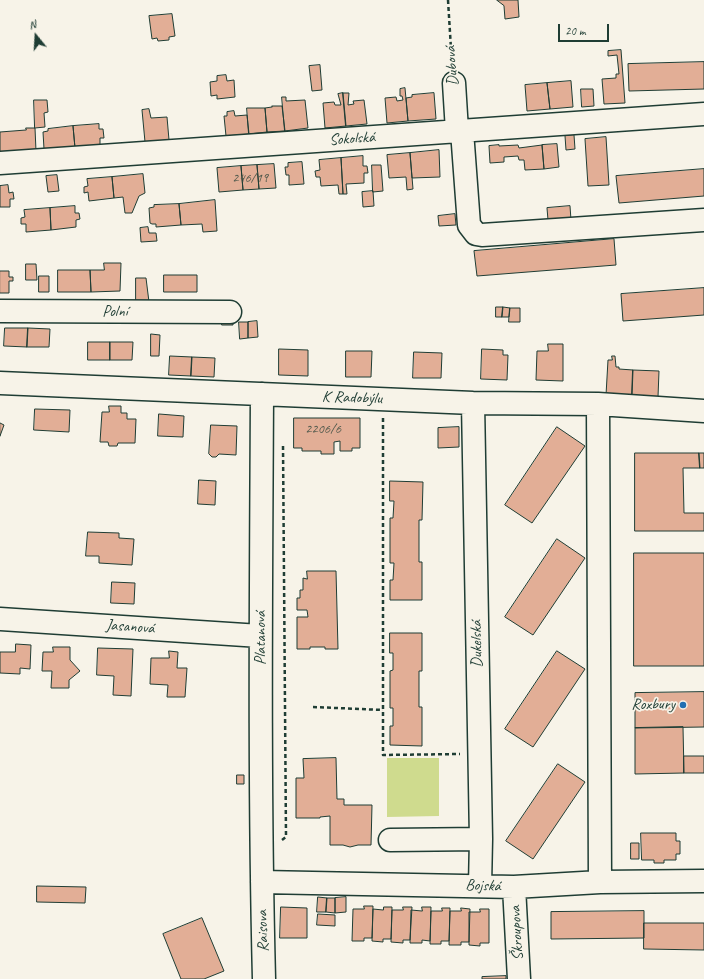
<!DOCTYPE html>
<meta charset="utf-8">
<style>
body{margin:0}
#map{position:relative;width:704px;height:979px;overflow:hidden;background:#f7f3e8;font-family:Caveat,sans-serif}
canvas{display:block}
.north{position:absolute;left:16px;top:16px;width:40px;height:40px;-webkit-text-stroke:3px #f7f3e8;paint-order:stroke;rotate:342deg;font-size:11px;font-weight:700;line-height:16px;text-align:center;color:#1f3d34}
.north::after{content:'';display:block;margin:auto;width:14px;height:18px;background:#1f3d34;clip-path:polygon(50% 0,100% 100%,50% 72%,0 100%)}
.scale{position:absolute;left:558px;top:24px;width:51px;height:18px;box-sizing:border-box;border:2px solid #1f3d34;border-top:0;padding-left:5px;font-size:12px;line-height:14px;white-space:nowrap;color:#1f3d34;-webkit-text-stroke:3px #f7f3e8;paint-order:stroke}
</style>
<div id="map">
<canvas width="704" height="979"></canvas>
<div class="north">N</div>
<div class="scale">20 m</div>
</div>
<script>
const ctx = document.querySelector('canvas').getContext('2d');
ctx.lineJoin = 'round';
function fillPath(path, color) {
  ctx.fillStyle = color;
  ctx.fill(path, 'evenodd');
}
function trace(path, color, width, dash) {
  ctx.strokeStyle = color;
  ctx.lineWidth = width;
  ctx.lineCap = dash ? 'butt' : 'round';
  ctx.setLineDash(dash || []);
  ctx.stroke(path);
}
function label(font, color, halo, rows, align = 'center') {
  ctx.font = font + ' Caveat,sans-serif';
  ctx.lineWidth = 3.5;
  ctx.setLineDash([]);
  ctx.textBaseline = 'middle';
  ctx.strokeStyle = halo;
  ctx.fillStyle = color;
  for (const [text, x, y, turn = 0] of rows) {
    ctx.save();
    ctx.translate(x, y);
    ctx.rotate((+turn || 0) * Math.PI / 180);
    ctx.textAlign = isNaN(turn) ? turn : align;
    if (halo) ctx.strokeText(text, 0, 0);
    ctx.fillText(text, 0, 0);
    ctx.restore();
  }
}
fillPath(new Path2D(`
 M387 758H439V816L387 817Z`), '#cfdb8e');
const building = new Path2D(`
 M497 0H518L519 17 505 19 504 6Z
 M172 14 175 36 169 37V40L158 41 157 38 152 39 149 16Z
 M621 50 625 103 604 104 602 79 616 78V74H619L617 55 608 56V51Z
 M704 62V89L629 91 628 64Z
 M320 65 322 90 312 91 309 66Z
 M226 75 227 81 234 80 235 97 217 99V95L211 96 210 82 217 81V76Z
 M571 81 573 107 550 109 547 83Z
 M547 83 550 109 527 111 525 85Z
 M405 88 408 121 387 123 385 98 396 97 397 101 403 100 402 96H400V89Z
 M581 89H593L594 106 582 107Z
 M343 93H349L348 105 354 104 353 101 364 100 367 124 346 126Z
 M343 93 346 126 325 128 323 103 334 102 335 105H341L338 94Z
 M434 93 436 119 408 121 406 98 412 97V95Z
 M282 97H286V101L305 100 308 128 285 131Z
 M34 100H47L48 112 44 113 45 127 35 128Z
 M272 106H282L285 131 267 132 265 108 272 107Z
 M247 108H265L267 132 249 134Z
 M149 109 151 118 167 117 169 140 145 142 142 110Z
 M234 111 235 116 247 115 249 134 226 136 224 116H227V112Z
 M99 124V129H103L104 138H100V145L75 148 73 126Z
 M73 126 75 148 44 149 43 132 48 131V129Z
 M26 128H35L36 151 0 154V132L26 130Z
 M574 135 575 149 566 150 565 136Z
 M606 137 609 185 588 186 585 139Z
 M557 144 559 167 544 169 542 145Z
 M499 145V146L518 145 519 148 542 145 544 169 525 170 524 160H519L518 156 504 157V162L490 163 489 146Z
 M439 150 440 177 412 178 410 153Z
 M410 153 413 189 407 190 406 177 389 178 387 155Z
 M363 156V166H367L368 173H364V183L346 184 347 194H343L341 158Z
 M341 158 343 194H339L338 185 321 186 320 177H316L315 171 320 170 319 160Z
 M302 162 304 184 289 185V175H286L285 167H288V163Z
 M274 164 276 188 259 189 257 165Z
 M257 165 259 189 243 190 241 166Z
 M372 165H381L383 191 373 192Z
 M241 166 243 190 219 192 217 168Z
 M704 169V196L619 203 616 176Z
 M143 174 145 193 139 196 132 213H125L123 197 114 198 112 177Z
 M57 175 59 191 48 192 46 176Z
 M112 177 114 198 89 201 88 192 84 193V187L88 186 87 179Z
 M8 185 9 193 13 192 14 199H10V207H0V186Z
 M373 191 374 206 363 207 362 192Z
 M215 200 217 231 203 232 202 224 181 225 179 204Z
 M179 204 181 225 156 227V224H152L150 223 149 208 154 207V205Z
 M75 206V213H79L80 219 76 220V227L51 230 50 208Z
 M570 206 571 220H548L547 208Z
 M50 208 51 230 26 232V224H21V218L25 217 24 210Z
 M455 214 456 225 439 226 438 216Z
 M148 227 149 233H156L157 241 141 242 140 228Z
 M614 239 616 265 477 276 474 251Z
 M104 263H121L120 291 91 292 90 270H104Z
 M26 264H36L37 280H26Z
 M58 270H90L91 292H58Z
 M0 271H9V277H13V281H9V293H0Z
 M164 275H197V292H164Z
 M39 276H49V292H39Z
 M136 278H146L149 302 136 301Z
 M704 288V315L623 321 621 294Z
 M496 307H503L502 317H496Z
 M503 307 510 308 509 317H502Z
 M510 308H520V322H509Z
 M222 318H233V325H222Z
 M257 321 258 337 248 338V322Z
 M239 322H248V338L240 339Z
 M5 328H28L27 347 4 346Z
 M28 328 50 329 49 347H27Z
 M151 334 160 335 159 356H151Z
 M88 342H110V360H88Z
 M110 342H133L132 360H110Z
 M548 344H563V381L536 380 537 351H548Z
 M279 349 308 350V376L279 375Z
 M482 349 503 350V355H508L507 380 481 379Z
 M346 351H372L371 377H346Z
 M414 352 442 353 441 378H413Z
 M170 356 192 357 191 376 169 375Z
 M612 356H615L616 367H619V369L633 370 632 396 606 395 608 360H612Z
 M192 357 215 358 214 377 191 376Z
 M633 370 659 371 658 397 632 396Z
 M109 406H121V413H127V419H136L135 443H118L117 446H109L108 442H100L102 412H109Z
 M35 409 70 410 69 432 34 430Z
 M159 414 184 416 183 437 158 436Z
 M294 418H360V448H352V451H340V441L334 442V454H321V451H302V448H294Z
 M0 423 4 425 0 436Z
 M211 425 237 426 236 455 219 454 216 457H212L209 454Z
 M459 427V447L438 448V428Z
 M557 427 585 446 532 523 505 505Z
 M635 453H699L700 468H683L684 513H704V531H635Z
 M699 453H704V468H700Z
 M199 480 216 481 215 505 198 504Z
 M390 481 423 482 422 520H419V562H422V600H390V580H393L394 563H390V518H393L394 501H390Z
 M88 532 119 533V538L134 539 132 565 99 563V556H86Z
 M557 539 585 558 533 635 505 617Z
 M634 553H704V666H634Z
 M307 571H336L338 649H325V647H310V649H297V617H308L307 610H297V598H300V590H303V578L307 579Z
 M112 582 135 583 134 604 111 603Z
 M390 633H422V671H419V707H422V746L390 745V726H393V708H390V671L393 670V653H390Z
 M16 644 31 645 30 669 20 668V674L0 673V652H15Z
 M53 647H70V660L80 671 69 680V688H51L52 671H42L43 652H53Z
 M98 648 133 649 131 696 113 695 114 676 97 675Z
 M169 651 178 652 177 668H187L185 697H167L168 685 150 684 151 658H169Z
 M557 651 585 669 533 747 505 729Z
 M704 692V727L635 728V693Z
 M683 727 684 773 635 774V728Z
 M684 756H704V773H684Z
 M336 758 337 799H344V805H372L371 845H358L350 847 343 845H330V816L320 817V818H296V778H304L303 759Z
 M558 764 585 782 533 859 506 841Z
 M237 775H244V784H237Z
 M641 833H676V841H680V854H676V860H664V863H654V860H642Z
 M631 843H639V859H631Z
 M37 886 86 887 85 903 37 902Z
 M318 897 327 898 326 912H317Z
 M346 897V912L335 913V898Z
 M327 898H335V913L326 912Z
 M364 906H373L372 938H364V941H352L353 909H364Z
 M281 907 307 908V938H280Z
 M384 907H392L391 939H383V942L372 941 373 909 383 910Z
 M403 907H412L410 940H403V943L391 942 392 910H403Z
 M422 907H431L430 941 422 940V943H410L411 910 422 911Z
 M442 908H450L449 941H441V944H430L431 911H442Z
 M461 908 470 909 469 942H461V945H449L450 911H461Z
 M480 909H489V943H480V946L469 945V912H480Z
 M644 911V938L551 939V912Z
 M318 914 335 915V926L317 925Z
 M202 918 224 971 204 979H181L163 934Z
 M644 923H704V950L644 949Z
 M506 976V979H482V977Z`);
fillPath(building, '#e2ae96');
trace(building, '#1f3d34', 1);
const minor = new Path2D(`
 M454 83 457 131
 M462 131 469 225 476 234 482 235 704 220
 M0 163 704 114
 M0 311 230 312
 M0 383 473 403 598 404 704 411
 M262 394C261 589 259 784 264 979
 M473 403 481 839 480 886
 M598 404 600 882
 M0 619 260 636
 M390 840 481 839
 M262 882 514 887 600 882 704 881
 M514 887 519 979`);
trace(minor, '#1f3d34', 25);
trace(new Path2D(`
 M448 0 452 65
 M383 418V755L460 754
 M313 707 383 710
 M282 840 286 837 283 445`), '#1f3d34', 2.5, [4, 3]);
trace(minor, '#f7f3e8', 22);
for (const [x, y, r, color] of [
 [683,705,4,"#1f6fb2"]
]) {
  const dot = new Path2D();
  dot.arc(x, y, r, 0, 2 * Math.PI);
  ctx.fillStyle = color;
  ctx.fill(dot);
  trace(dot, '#f7f3e8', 1.5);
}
label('14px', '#50594c', null, [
 ["246/19",250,178],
 ["2206/6",323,429]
]);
label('16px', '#1f3d34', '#f7f3e8', [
 ["Dubová",452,66,-94],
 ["Sokolská",352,139,-4],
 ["Polní",115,312],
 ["K Radobýlu",352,398,2],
 ["Jasanová",130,627,4],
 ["Platanová",261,638,-90],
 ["Dukelská",477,644,-91],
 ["Bojská",483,886,2],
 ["Raisova",263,931,-92],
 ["Škroupova",517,933,-93]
]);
label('16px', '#1f3d34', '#f7f3e8', [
 ["Roxbury",675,705]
], 'right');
</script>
